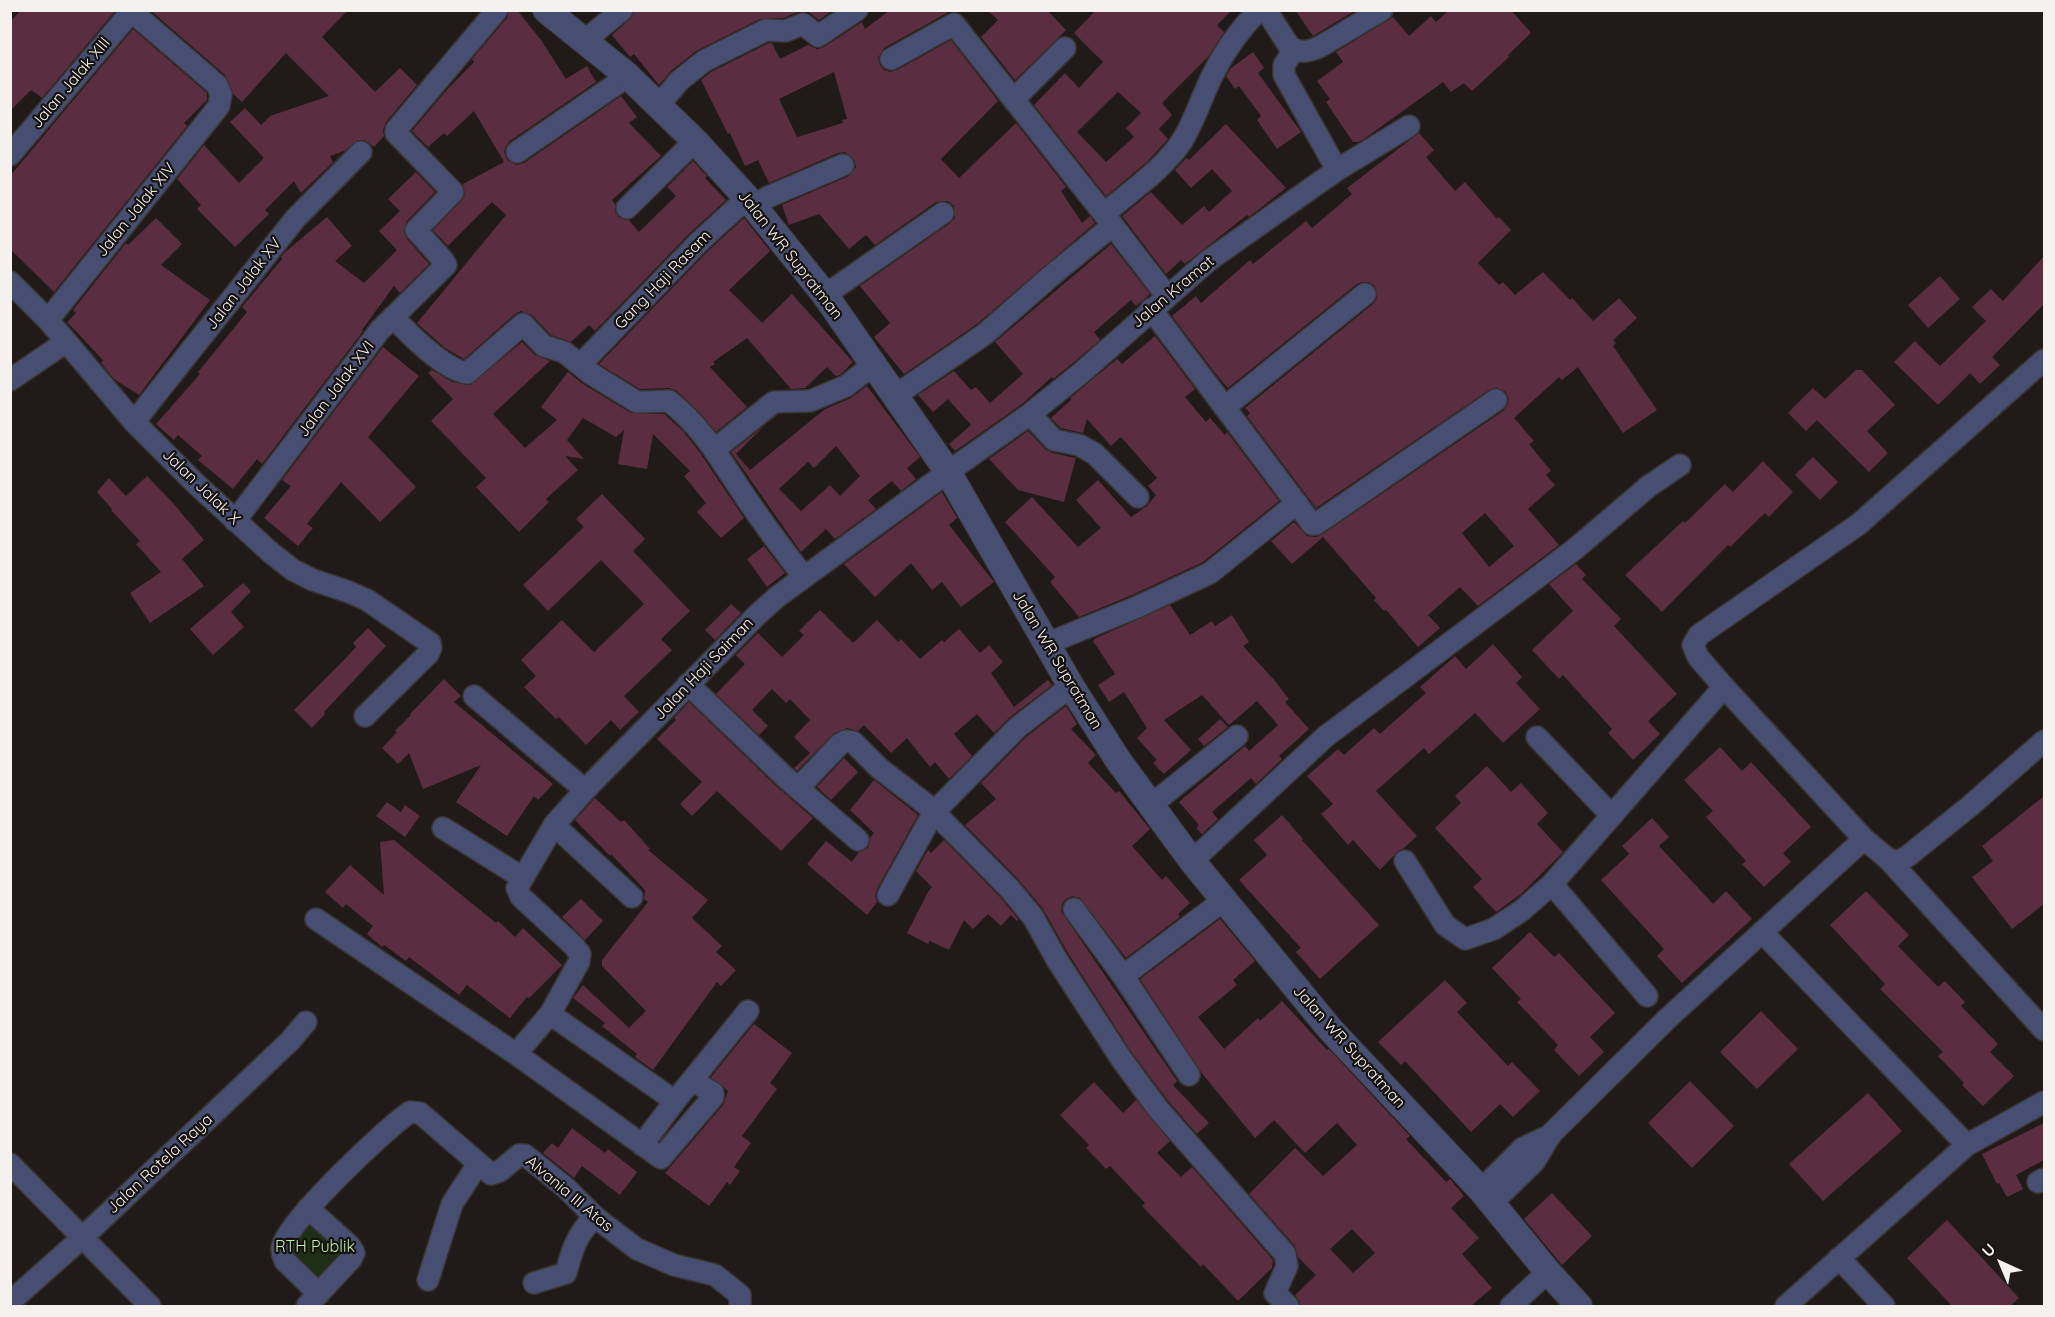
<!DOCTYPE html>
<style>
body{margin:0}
#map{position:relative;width:2055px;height:1317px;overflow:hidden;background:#201b18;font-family:Quicksand,sans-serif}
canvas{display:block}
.frame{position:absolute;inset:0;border:12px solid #f5f1ef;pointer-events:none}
.north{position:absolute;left:1971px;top:1233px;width:60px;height:60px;-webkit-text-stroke:4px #16120f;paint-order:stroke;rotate:316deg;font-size:16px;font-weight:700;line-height:24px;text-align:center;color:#f5f1ef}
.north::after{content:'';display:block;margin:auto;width:21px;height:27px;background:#f5f1ef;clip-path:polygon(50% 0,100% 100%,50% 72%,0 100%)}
</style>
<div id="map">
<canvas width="2055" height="1317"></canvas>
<div class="frame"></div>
<div class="north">U</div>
</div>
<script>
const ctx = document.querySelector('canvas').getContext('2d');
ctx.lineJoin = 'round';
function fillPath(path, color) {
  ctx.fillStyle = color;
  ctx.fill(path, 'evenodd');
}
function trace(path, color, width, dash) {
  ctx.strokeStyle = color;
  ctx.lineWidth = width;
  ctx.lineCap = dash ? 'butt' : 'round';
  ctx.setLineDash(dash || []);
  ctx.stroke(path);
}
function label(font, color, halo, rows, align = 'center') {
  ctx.font = font + ' Quicksand,sans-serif';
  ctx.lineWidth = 4.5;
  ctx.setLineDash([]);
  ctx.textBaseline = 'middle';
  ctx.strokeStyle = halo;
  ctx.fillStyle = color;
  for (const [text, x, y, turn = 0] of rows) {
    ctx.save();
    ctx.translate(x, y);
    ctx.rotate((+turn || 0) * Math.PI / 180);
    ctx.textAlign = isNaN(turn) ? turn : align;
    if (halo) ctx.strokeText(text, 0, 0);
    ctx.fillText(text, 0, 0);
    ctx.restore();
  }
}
fillPath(new Path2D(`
 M318 1198 351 1259 319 1294 282 1246Z`), '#1d3015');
fillPath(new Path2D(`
 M21 10H116L42 98 31 90 10 111V22Z
 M150 10H348L322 37 375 92 400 68 417 85 386 122 383 130 384 136 374 147 365 140H358L344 151 330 156 333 162 301 193 294 181 265 210 269 214 235 247 197 209 201 205 177 179 204 145 239 183 264 158 230 122 245 108 261 125 270 116 329 96 286 53 242 102 233 94 225 75Z
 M509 10H517L541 40 566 79 587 66 596 82 510 141 506 146 504 152 507 160 517 165 524 163 621 96 637 117 629 123 661 156 612 200 615 204V211L618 217 629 220 639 232 676 196 667 187 693 161 707 176 705 178 726 200 689 234 595 331 589 325 571 342 551 335 532 315 521 311 515 314 464 359 445 348 417 323 506 215 492 202 448 246 433 230 462 200 465 195 463 184 504 162 474 111 447 136 444 133 428 147 412 131 444 93 474 62 472 59 507 18Z
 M634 10H833L819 20 807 11 798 12 783 18 760 19 696 51 671 71 659 85 634 54 630 57 612 35 630 19Z
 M890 10H945L947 13 884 48 878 58 880 65 884 70 890 72 897 70 951 40 998 101 941 159 959 178 1016 123 1066 187 1061 191 1082 223 1090 216 1095 223 977 324 904 374 874 337 890 323 860 286 950 223 955 218 954 206 948 201 936 202 875 245 866 235 849 249 819 214 789 225 782 205 849 176 856 167 854 159 845 152 838 153 769 183 758 160 745 166 730 133 728 134 701 80 711 72 769 43H772L780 59 808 45 817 49 824 47 862 22 865 29ZM834 72 847 119 842 120 843 123 797 137 779 99Z
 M987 10H1047L1066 30 1015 80 981 37 998 20Z
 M1096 10H1232L1217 25 1224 32 1208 57 1162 103 1172 115 1159 129 1168 139 1147 162 1106 196 1034 105 1065 73 1079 88 1103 62 1074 33ZM1118 92 1141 113 1126 128 1134 137 1106 162 1077 132Z
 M1295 10H1356L1313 36Z
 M1449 10H1511L1531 33 1508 55 1509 57 1472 91 1464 83 1451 92 1443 82 1364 139 1358 142H1353L1326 102 1330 99 1317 81 1343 62 1336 52 1393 17 1409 36 1431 16 1436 22Z
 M133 29 207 93V100L184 123 187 126 54 292 10 249V176Z
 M1253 52 1264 68 1258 73 1301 132 1277 149 1257 120 1261 116 1239 86 1235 89 1226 76 1231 68Z
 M1226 124 1286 188 1249 217 1247 215 1185 264 1181 260 1166 274 1122 216 1151 192 1182 225 1204 206 1209 212 1232 191 1212 169 1191 188 1175 170 1186 158 1189 160Z
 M1419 133 1434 150 1426 157 1455 191 1465 182 1497 219 1499 217 1511 230 1478 263 1499 285 1503 282 1515 295 1543 272 1570 300 1572 298 1593 321 1619 298 1637 318 1613 340 1616 343 1613 346 1657 410 1623 433 1578 367 1562 380 1559 377 1514 418 1534 441 1529 444 1551 471 1546 475 1555 485 1528 509 1559 545 1478 606 1460 587 1428 615 1440 628 1418 647 1386 610 1384 611 1374 600 1376 598 1323 537 1292 564 1271 541 1294 522 1307 536 1316 537 1323 534 1503 411 1507 406 1509 400 1506 392 1496 387 1489 390 1316 508 1247 416 1250 413 1245 408 1373 304 1377 298 1375 286 1369 282H1362L1357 284 1228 388 1215 373 1172 316 1196 296 1201 303 1250 260 1253 264 1306 221 1312 228 1352 194 1347 188ZM1485 513 1514 546 1489 567 1462 533Z
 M416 172 435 192 407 221 404 232 407 239 429 264 400 293 394 286 362 330 363 331 262 464 257 459 233 489 198 460 202 456 178 435 174 440 156 424 200 374 198 372 247 312 242 307 282 259 281 257 284 253 327 217 352 246 335 261 364 283 397 250 379 231 400 211 388 199Z
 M156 218 182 244 161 265 210 300 139 395 114 379 101 363 103 360 67 322 76 313 73 310 126 243 128 245Z
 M744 218 770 251 729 290 762 323 792 294 853 362 840 375 836 376 827 367 805 388 791 389 747 338 713 362 715 364 710 367 747 407 716 432 701 414 677 391 669 388 640 389 599 364 707 252Z
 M1111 244 1150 294 1136 306 1131 300 1094 332 1100 340 1073 363 1053 379 1052 377 1022 404 955 451 949 444 971 425 948 399 933 412 918 395 954 371 971 390 976 387 990 403 1023 374 995 342Z
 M2044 256V304L1992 357 2000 365 1980 384 1970 373 1938 405 1894 362 1915 341 1940 366 1986 321 1972 307 1991 289 2003 301Z
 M1940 276 1960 299 1928 328 1908 305Z
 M1155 336 1195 389 1185 397 1206 422 1210 418 1225 435 1227 432 1279 501 1203 562 1132 595 1079 617 1050 582 1055 577 1005 522 1032 497 1078 547 1101 528 1076 500 1098 480 1131 517 1147 506 1156 495 1148 486 1157 478 1121 437 1111 446 1087 419 1083 433 1061 428 1051 418 1071 400 1070 398 1117 359 1122 364Z
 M522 342 535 355 550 361 493 414 525 448 557 420 541 407 568 372 583 384 631 413 664 414 683 431 700 453 744 518 721 538 697 512 706 503 684 476 690 471 653 434 647 469 618 464 624 430 616 437 583 418 567 440 584 459 565 456 578 470 546 499 549 502 519 532 476 487 486 478 431 421 453 399 428 373 432 370 452 382 470 385Z
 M383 347 419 376 368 437 416 487 380 522 341 482 307 524 313 528 298 546 264 518 291 486 282 480Z
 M1856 370H1862L1895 405 1867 431 1888 453 1869 472 1817 420 1806 431 1788 413 1813 388 1825 399Z
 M867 386 920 457 907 468 916 479 901 491 892 481 868 500 876 509 835 539 826 529 801 552 731 452 764 426 736 454 750 470 825 409 851 398ZM836 446 860 476 840 496 830 485 801 511 779 489 808 462 814 468Z
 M1028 431 1045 449 1052 453 1076 458 1064 502 1018 490 989 459Z
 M1813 457 1838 482 1820 500 1795 475Z
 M1763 461 1793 492 1769 517 1765 513 1730 547 1728 545 1662 612 1625 575 1683 521 1685 523 1725 484 1733 492Z
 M147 476 173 503 204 540 182 559 204 586 150 623 130 593 161 572 136 544 140 541 111 510 112 509 97 492 109 478 126 496Z
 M942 492 957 518 949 525 994 582 961 607 942 582 932 590 911 563 875 597 844 564Z
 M602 494 645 539 633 551 690 611 661 639 672 650 624 696 639 712 620 730 611 720 586 745 559 717 556 719 524 687 536 676 521 660 562 620 594 652 644 604 601 560 548 611 523 585 584 527 576 519Z
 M764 546 785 573 767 587 747 559Z
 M1576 564 1586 575 1582 579 1621 619 1614 626 1677 694 1648 721 1660 734 1633 760 1608 733 1612 729 1563 675 1559 679 1532 650 1573 611 1549 584Z
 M243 583 251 591 231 612 244 627 213 655 190 629Z
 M731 604 741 613 715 640 705 630Z
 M1170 605 1190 635 1212 621 1215 626 1232 615 1249 642 1243 646 1275 681 1289 699 1285 702 1309 729 1279 756 1282 759 1256 784 1251 778 1212 812 1218 819 1202 834 1196 828 1199 825 1179 802 1245 746 1249 751 1278 725 1257 701 1229 725 1202 695 1164 720 1191 750 1164 774 1153 763 1157 760 1137 738 1147 728 1124 692 1109 702 1098 685 1115 674 1093 641 1096 638Z
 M820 610 853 643 877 620 898 642 901 639 920 659 942 640 944 642 959 629 980 653 989 645 1003 662 991 673 1014 707 1048 680 1052 685 1010 717 994 733 977 714 954 734 972 756 949 779 935 762 930 767 907 738 891 753 864 725 858 731 847 728 834 733 797 771 794 768 810 753 794 737 810 720 790 699 786 703 772 689 752 710 768 726 759 735 716 694 745 664 736 655 758 633 782 657 804 635 799 631Z
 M368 628 386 646 324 712 325 714 312 728 294 710 343 661 356 647 353 643Z
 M1493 644 1522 677 1516 683 1540 709 1503 743 1475 713 1429 754 1424 748 1376 791 1417 836 1403 849 1398 851 1380 870 1353 840 1348 845 1321 814 1333 804 1307 776 1338 749 1344 755 1374 728 1380 734 1426 693 1420 687 1455 656 1466 669Z
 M444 679 461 696 454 702 553 784 538 800 534 796 507 836 456 802 481 765 423 789 409 753 398 764 382 748 397 732 395 731 411 715 410 714Z
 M689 702 776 786 813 818 781 851 717 791 692 816 680 804 702 782 657 739 676 720 674 718Z
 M1066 706 1077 724 1071 729 1096 755 1088 763 1116 793 1119 791 1150 829 1132 846 1162 880 1166 876 1190 903 1178 914 1180 917 1126 958 1080 898 1072 896 1066 899 1062 904 1061 911 1177 1081 1173 1085 1209 1123 1197 1134 1169 1102 1132 1053 1068 953 1043 909 1018 879 965 825 996 799 981 783 1026 737Z
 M1220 719 1228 727 1204 746 1198 739Z
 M1720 747 1742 771 1751 762 1811 827 1783 853 1791 862 1764 887 1742 864 1746 861 1706 817 1713 811 1684 780Z
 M844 758 858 772 831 800 817 787Z
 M1487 766 1511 792 1521 783 1548 813 1537 824 1563 852 1521 894 1496 912 1473 887 1482 879 1435 828 1461 803 1455 796Z
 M874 780 918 815 877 889 875 896 877 902 867 915 807 864 826 841 852 862 859 852 868 848 870 838 874 833 850 810Z
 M2044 796V904L2012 929 1972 877 1993 861 1982 846Z
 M595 798 621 822 624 820 650 849 648 850 708 900 692 918 722 946 716 952 736 970 721 986 717 982 653 1070 635 1057 637 1054 602 1026 605 1023 573 998 583 985 629 1028 646 1011 602 966V960L648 902 644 899 645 890 611 854 610 856 575 820Z
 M387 802 401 812 405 805 420 816 405 837 376 816Z
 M1282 815 1303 839 1302 840 1379 925 1320 979 1296 952 1301 948 1239 880 1267 855 1254 840Z
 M1652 818 1669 837 1659 846 1713 904 1726 891 1752 919 1682 983 1657 956 1664 949 1601 880 1629 854 1622 846Z
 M394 840 496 923 498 921 515 937 523 928 562 965 529 998 527 997 510 1018 467 985 459 995 409 957 406 961 384 945 382 947 367 934 373 926 346 904 343 908 325 892 350 865 384 895 380 842Z
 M944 840 1000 897 1018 919 1017 921 1011 915 1001 926 988 914 973 929 964 920 949 950 930 941 928 944 907 933 928 892 932 887 916 871 928 850 931 853Z
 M1866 891 1909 935 1898 946 1938 987 1945 981 1965 1002 1961 1006 1998 1044 1990 1052 2014 1076 1983 1106 1962 1085 1964 1083 1938 1056 1943 1052 1880 989 1885 984 1830 925Z
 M581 899 603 921 585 940 562 917Z
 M1220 919 1255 961 1233 980 1237 985 1198 1017 1224 1049 1258 1018 1260 1021 1282 1001 1327 1050 1329 1049 1410 1136 1406 1139 1446 1182 1450 1179 1464 1196 1451 1208 1479 1238 1462 1254 1492 1288 1471 1306H1300V1302L1295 1295 1316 1275 1298 1257 1295 1246 1249 1194 1295 1148 1323 1176 1357 1145 1337 1123 1305 1153 1274 1120 1255 1138 1201 1072 1140 979ZM1352 1229 1375 1253 1353 1273 1330 1249Z
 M1530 932 1554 957 1559 953 1615 1013 1590 1037 1604 1052 1579 1076 1554 1050 1558 1045 1517 1002 1521 999 1492 968Z
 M1445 980 1467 1003 1457 1012 1508 1066 1512 1062 1540 1091 1513 1117 1500 1104 1471 1132 1405 1061 1401 1065 1378 1042Z
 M1761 1011 1798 1049 1757 1089 1720 1052Z
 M754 1024 792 1053 770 1083 777 1089 742 1136 751 1143 734 1167 740 1171 730 1185 727 1182 709 1206 665 1173 723 1105 728 1091 711 1077Z
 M1690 1081 1734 1126 1692 1168 1648 1123Z
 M1094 1082 1123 1113 1136 1100 1170 1141 1157 1153 1181 1177 1192 1167 1273 1260 1272 1268 1238 1301 1203 1264 1201 1267 1142 1206 1145 1203 1110 1166 1106 1169 1086 1148 1089 1145 1060 1115Z
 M1868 1093 1902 1131 1823 1201 1789 1164Z
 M2044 1123V1160L2016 1175 2023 1189 2007 1197 1999 1183 1997 1184 1982 1154Z
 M572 1128 605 1153 608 1149 637 1172 620 1195 582 1166 574 1178 543 1153 552 1143 558 1148Z
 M1552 1193 1592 1236 1562 1265 1524 1219Z
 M1947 1220 2019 1298 2010 1306H1952L1907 1258Z`), '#5b2d41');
const minor = new Path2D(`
 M1266 10 1289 46C1300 55 1312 51 1323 45L1382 10
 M584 41 622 10
 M1294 50 1284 65V75L1337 170
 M891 59 954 24 1104 214
 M1014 99 1065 48
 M659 105 679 81 704 61 766 30 785 31 803 24 818 36 857 10
 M517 152 628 76
 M10 155 131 12
 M753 206 768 197 843 165
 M627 208 695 141
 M10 282 48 320 134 422 195 483 270 552 293 570 313 580 349 592 367 600 430 643 431 648 428 654 365 716
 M825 295 943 213
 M1167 296 1104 214C1128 193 1164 169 1182 141 1195 120 1202 96 1213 74 1225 50 1240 29 1259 10
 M1151 309 1312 524H1316L1496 400
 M393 317C410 335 443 369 467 373L523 324 544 346 564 352 590 373 637 402 669 401C705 430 719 458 744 495 763 523 783 550 804 577
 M48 320 219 106 221 94 217 85 130 10
 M581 364 698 243 747 198
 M10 380 66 342
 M896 395 985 334 1051 276 1112 226
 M1225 407 1365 294
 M1030 414 1054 440 1079 445 1095 454 1138 497
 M134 422 295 219 361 152
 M715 449 774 402 810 401 846 386 873 365
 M235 521 380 330 446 265 443 260 416 230 453 192 396 133V130L497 10
 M1046 644 1137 607 1210 573 1297 503
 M688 684 785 777 858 840
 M1724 687 1864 839 1888 859 1898 862 1908 856 1970 806 2044 741
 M474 696 585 790 757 615 777 597 948 472 1030 414 1081 373 1208 261 1337 170 1409 126
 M1537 737 1612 816
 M796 787 806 780 840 744 846 741 853 742 879 768 927 805 1009 888 1033 917 1057 960 1122 1060 1159 1110 1285 1254 1287 1266 1275 1293 1288 1306
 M585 790 554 825 517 888 521 897 574 946 580 954 579 962 550 1014 516 1054 661 1158 713 1097V1093L692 1080
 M1151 805 1237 736
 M554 825 632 897
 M443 828 523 878
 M1888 859 2044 1030
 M1192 861 1325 737 1575 549 1649 486 1680 465
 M1405 861 1445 925 1465 939 1494 929 1521 911 1552 884 1724 687 1698 657 1693 645 1699 635 1859 524 2044 360
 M1552 884 1647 996
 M888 895 934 812 1018 727 1071 686
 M1074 909 1123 976 1189 1075
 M316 919 516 1054
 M1762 932 1967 1145
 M1123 976 1224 900
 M550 1014 675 1101 748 1011
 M642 1145 675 1101
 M10 1164 150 1306
 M2038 1182 2044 1179
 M1481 1190 1523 1148 1551 1135
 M1492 1203 1534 1162 1551 1134 1667 1019 1864 839
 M1839 1258 1884 1306
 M428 1280 452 1204 478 1164
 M534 1283 566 1273C572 1250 577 1233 595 1217
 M319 1294 285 1261C283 1256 281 1253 282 1247 288 1221 385 1129 410 1112L420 1113 491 1174 500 1171 519 1155H525L566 1188 595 1217 637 1249 674 1265 715 1275 740 1295V1306
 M10 1302 82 1238 290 1041 306 1022
 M307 1306 351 1259 354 1253 350 1246 308 1208
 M1511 1306 1548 1272
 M1786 1306 1967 1145 2044 1102`);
const tertiary = new Path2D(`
 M546 10 628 76 695 141 747 198 825 295 948 472 1071 686 1118 760 1192 861 1330 1029 1481 1190 1548 1272 1579 1306`);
trace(minor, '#3a3532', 24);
trace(tertiary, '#3a3532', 28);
trace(minor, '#464e71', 21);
trace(tertiary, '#464e71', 26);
label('16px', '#f5f1ef', '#16120f', [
 ["Jalan Jalak XIII",71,83,-50],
 ["Jalan Jalak XIV",136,210,-51],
 ["Jalan WR Supratman",790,255,52],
 ["Gang Haji Rasam",663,280,-46],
 ["Jalan Jalak XV",244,284,-52],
 ["Jalan Kramat",1173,292,-40],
 ["Jalan Jalak XVI",336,389,-53],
 ["Jalan Jalak X",201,487,44],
 ["Jalan WR Supratman",1057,660,59],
 ["Jalan Haji Saiman",704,669,-46],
 ["Jalan WR Supratman",1349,1047,48],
 ["Jalan Rotela Raya",160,1164,-43],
 ["Alvania III Atas",569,1194,40]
]);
label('16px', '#bcedaa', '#16120f', [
 ["RTH Publik",315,1247]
]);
</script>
